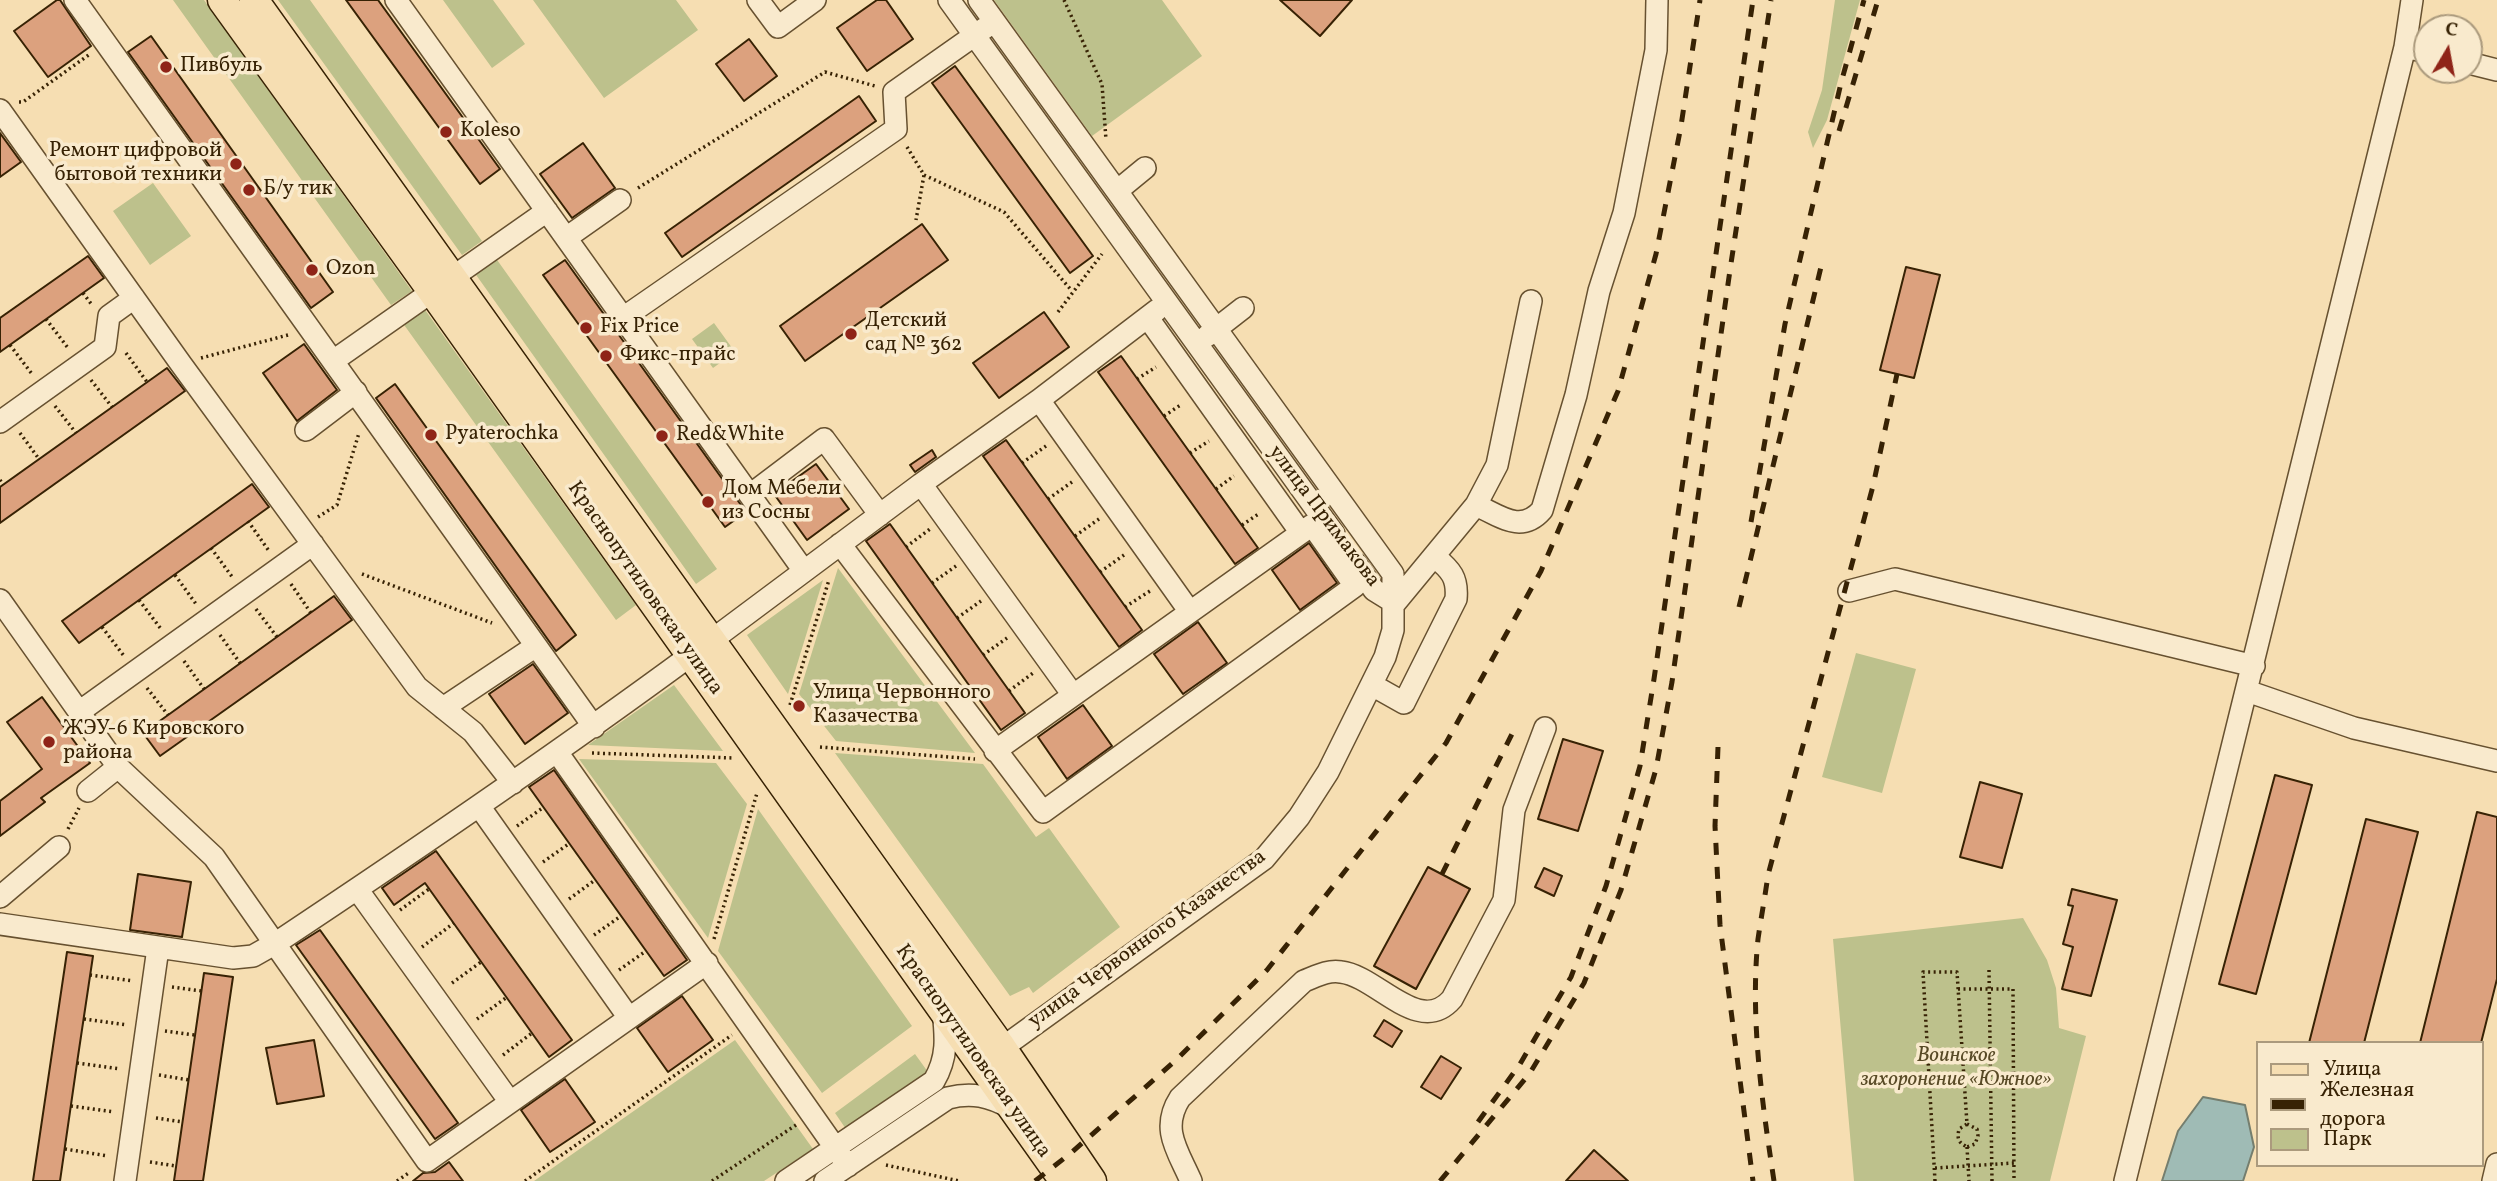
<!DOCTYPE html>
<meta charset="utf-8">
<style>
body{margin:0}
#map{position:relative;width:2497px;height:1181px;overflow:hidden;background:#f6deb2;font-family:Vollkorn,serif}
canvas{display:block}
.legend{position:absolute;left:2256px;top:1041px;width:228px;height:126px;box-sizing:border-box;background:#f9eacd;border:2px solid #ab9a7d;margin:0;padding:9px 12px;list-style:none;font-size:21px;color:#372204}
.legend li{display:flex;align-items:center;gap:14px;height:35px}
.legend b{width:35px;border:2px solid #ab9a7d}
.north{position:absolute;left:2413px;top:14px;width:70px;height:70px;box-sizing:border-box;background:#f9eacd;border:2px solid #ab9a7d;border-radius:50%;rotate:10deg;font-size:19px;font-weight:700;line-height:28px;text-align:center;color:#372204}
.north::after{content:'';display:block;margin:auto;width:24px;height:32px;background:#8f2418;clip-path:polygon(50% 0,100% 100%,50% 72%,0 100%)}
</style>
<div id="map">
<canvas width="2497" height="1181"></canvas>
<ul class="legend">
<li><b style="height:9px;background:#f6deb2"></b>Улица</li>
<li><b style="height:9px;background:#372204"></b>Железная дорога</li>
<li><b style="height:19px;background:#bdc18c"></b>Парк</li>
</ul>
<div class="north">С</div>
</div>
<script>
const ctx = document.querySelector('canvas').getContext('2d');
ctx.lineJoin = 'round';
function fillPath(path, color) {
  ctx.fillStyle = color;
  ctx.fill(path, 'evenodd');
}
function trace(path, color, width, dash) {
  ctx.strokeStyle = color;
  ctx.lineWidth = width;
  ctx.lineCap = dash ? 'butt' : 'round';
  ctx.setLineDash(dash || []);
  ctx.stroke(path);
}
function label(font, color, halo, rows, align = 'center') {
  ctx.font = font + ' Vollkorn,serif';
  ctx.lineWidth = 7;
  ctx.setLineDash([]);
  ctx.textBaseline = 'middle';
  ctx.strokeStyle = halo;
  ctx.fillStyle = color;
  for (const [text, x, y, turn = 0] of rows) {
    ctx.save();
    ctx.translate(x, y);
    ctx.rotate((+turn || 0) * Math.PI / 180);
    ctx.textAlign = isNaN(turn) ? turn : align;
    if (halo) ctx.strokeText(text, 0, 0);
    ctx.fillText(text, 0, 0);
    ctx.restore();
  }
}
fillPath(new Path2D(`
 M173 0H204L412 291 391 305Z
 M278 0H310L482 241 462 255Z
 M443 0H493L525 44 492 68Z
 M533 0H676L698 30 604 98Z
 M994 0H1162L1202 56 1092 136Z
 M1835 0H1860L1827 120 1813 148 1808 132 1822 90Z
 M153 183 191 236 150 265 113 211Z
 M495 257 717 569 696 584 474 272Z
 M423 307 636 605 616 620 402 322Z
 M714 323 735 352 713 368 692 339Z
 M838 568 975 753 836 741 799 694Z
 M823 580 788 694 747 635Z
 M1856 653 1916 669 1882 793 1822 777Z
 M674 685 723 751 588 745Z
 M835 753 983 764 1036 837 1049 828 1120 927 1033 993 1029 987 1010 996Z
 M579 759 716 763 747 804 708 938Z
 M758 809 912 1026 822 1093 718 951Z
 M2023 918 2047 960 2056 988 2059 1028 2086 1036 2050 1181H1854L1833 939Z
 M735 1040 813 1149 764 1181H534Z
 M915 1054 928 1072 848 1132 835 1113Z`), '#bdc18c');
const water = new Path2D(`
 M2203 1097 2245 1105 2254 1147 2243 1181H2162L2178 1131Z`);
fillPath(water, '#9fbbb5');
trace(water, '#757e6e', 2);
const building = new Path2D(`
 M57 0H60L91 46 48 77 14 31Z
 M346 0H378L500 169 480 184Z
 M877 0H886L913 39 867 71 837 28Z
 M1280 0H1352L1320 36Z
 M151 36 333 292 311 308 128 52Z
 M749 39 777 76 744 101 716 64Z
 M955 66 1093 256 1070 273 932 83Z
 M859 96 876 121 682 257 665 233Z
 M0 133 21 162 0 177Z
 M583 143 615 188 572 218 540 174Z
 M922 224 948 260 805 361 780 326Z
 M88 256 104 278 0 352V318Z
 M565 260 746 512 725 527 543 275Z
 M1906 267 1940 275 1914 378 1880 370Z
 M1044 312 1069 347 999 398 973 363Z
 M304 344 337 390 297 421 263 373Z
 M1121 356 1258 548 1235 564 1098 372Z
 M167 368 185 391 0 523V487Z
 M395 384 576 635 556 651 376 398Z
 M1006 440 1142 630 1119 647 983 456Z
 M932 450 936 457 915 472 910 465Z
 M816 464 849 509 807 540 774 494Z
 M252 484 269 507 79 643 62 621Z
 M890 524 1025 713 1001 730 866 541Z
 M1309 543 1337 583 1300 610 1272 570Z
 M334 596 352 620 160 756 143 733Z
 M1198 622 1227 663 1183 694 1154 654Z
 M533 664 568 713 525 744 489 694Z
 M42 697 90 763 41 798 45 802 0 836V801L42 769 7 722Z
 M1083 705 1112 746 1067 779 1038 737Z
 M1563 739 1603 751 1578 831 1538 819Z
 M554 770 687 960 664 976 529 787Z
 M2275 775 2312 785 2256 994 2219 984Z
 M1980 782 2022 794 2002 868 1960 857Z
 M2477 812 2497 817V979L2481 1043H2420Z
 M2366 819 2418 832 2364 1043H2309Z
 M436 851 572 1040 549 1057 425 883 394 905 382 888Z
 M1428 867 1470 889 1416 989 1374 966Z
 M1544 868 1562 876 1554 896 1535 887Z
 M138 874 191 882 182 937 130 930Z
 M2072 889 2117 900 2091 996 2062 989 2073 947 2063 944 2073 906 2068 905Z
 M320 930 458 1123 435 1139 296 945Z
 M67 952 93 956 77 1063 60 1181H33Z
 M204 973 233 977 203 1181H174Z
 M682 996 713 1040 668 1072 637 1028Z
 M1384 1020 1402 1031 1392 1047 1374 1036Z
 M314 1040 324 1096 277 1104 266 1048Z
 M1441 1056 1461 1068 1441 1099 1421 1087Z
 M565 1079 595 1122 550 1152 521 1110Z
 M1594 1150 1628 1181H1566Z
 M449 1162 463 1181H413L423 1173 435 1172Z`);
fillPath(building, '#dca17e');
trace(building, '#372204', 2);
const minor = new Path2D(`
 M75 0 594 727
 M396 0 804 571
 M758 0 778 27 815 0
 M949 0 1334 534
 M979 0 1393 574V630L1385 657 1328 772 1299 817 1264 859 1002 1048
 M2405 47 2427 52
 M2469 63 2497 70
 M0 110 181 364 417 687 473 732 513 783
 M1117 191 1145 168
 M566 238 620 200
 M623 318 896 129 894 92 985 28
 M1207 336 1243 308
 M333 361 547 211
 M1039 400 1190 612
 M0 422 105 347 109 316 134 298
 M306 430 356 392
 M921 484 1073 695
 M750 495 824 439 880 515
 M1476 505C1500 516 1521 534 1542 510L1576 395 1599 291 1624 213 1656 50 1657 0
 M840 544 1043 812 1355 586 1312 525 1301 533 1148 318
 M1355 563 1374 590 1395 603
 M1849 591 1895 579 2254 666
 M0 600 118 767 214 857 427 1161 707 963
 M1395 603 1476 505 1497 465 1531 301
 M712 640 921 484 1039 400 1157 310
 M1372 685 1404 703 1456 599C1458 578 1451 570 1435 557
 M2247 691 2354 728 2497 761
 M443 708 536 646
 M79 712 313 544
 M995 751 1301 533
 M557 752 848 1166
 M88 791 118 767
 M479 806 629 1018
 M357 889 510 1102
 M0 897 59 847
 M0 924 233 958 253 956 276 943C416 850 555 755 691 655
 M125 1181 158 948
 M786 1181 934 1081C948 1057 946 1037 943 1010
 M825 1181 948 1098C972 1092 989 1096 1011 1108
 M1191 1181C1178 1151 1160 1129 1180 1098L1304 981C1317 976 1327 970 1341 972 1377 976 1419 1037 1452 999L1504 900 1514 810 1545 728
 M2125 1181 2405 47 2412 0
 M2493 1181 2497 1164`);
const major = new Path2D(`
 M222 0 432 291 1064 1181
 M254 0 1002 1048 1092 1181`);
trace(minor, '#675130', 24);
trace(major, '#372204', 31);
trace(new Path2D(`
 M1064 0 1102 84 1106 140
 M19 102H23L90 54
 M907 147 924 175 916 220
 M924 175 1004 212 1072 291
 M638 188 825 72 875 86
 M83 293 92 305
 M1058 312 1102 254
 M46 319 68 348
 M10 345 32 374
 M126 353 147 382
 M201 358 288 335
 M1137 379 1156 367
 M91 380 112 407
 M55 406 76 433
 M1164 416 1182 404
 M20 433 39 459
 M1190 453 1209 441
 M1022 463 1046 446
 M0 480 3 485
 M1216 489 1234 476
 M1048 499 1072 482
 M318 517 337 505 359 433
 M248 521 269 551
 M1242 525 1260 513
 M1075 536 1099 519
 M906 547 930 529
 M211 548 233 578
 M1100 572 1124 555
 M362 574 492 623
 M175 575 196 604
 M932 583 956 566
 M291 584 311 613
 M139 600 161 629
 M1125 607 1150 591
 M256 609 277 637
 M957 618 981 601
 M102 627 124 656
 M220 635 240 663
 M983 655 1007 638
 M184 661 204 689
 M147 688 168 715
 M1009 691 1033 673
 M790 705 829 580
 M820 747 975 759
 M592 753 734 758
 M517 826 544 807
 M68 829 79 808
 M543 862 570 843
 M569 899 595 880
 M400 910 429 889
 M594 935 621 916
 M714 939 757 793
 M422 947 454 923
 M619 970 646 951
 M1989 970 1992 1181
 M90 975 133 981
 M452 983 481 962
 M172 987 202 991
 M1958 989H2013L2014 1181
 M84 1019 127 1025
 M477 1019 507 997
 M165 1031 195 1035
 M503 1055 532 1033
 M77 1063 120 1069
 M159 1075 189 1080
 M71 1106 114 1112
 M156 1118 183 1122
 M1967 1124 1977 1129 1978 1136 1975 1144 1967 1147
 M1967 1147 1969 1181
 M65 1149 108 1156
 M150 1162 176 1166
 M886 1165 959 1181
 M1935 1168 2014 1163
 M397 1181 410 1172
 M525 1181 732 1035
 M712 1181 796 1125
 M1935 1181 1923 972H1957L1967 1124 1959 1129C1957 1139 1958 1142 1967 1147`), '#372204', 3.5, [2, 3.5]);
trace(minor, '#f9eacd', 21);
trace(major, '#f6deb2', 28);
trace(new Path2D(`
 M1839 131 1878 0
 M1751 522 1785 324 1841 83 1864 0
 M1739 607 1821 267
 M1718 747 1715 826 1720 925 1753 1181
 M1442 874 1516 726
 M1478 1122 1520 1064 1571 977 1606 886 1640 766 1654 679 1753 0
 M1035 1181 1071 1153 1175 1061 1267 970 1446 743 1541 571 1618 391 1656 254 1681 126 1700 0
 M1440 1181 1530 1073 1584 983 1621 890 1656 769 1672 682 1730 270 1771 0
 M1774 1181C1762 1102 1750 1019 1758 939 1761 918 1765 897 1768 875L1873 486 1897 374`), '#372204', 5, [12, 12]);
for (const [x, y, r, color] of [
 [166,67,7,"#8f2418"],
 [446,132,7,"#8f2418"],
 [236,164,7,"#8f2418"],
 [249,190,7,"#8f2418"],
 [312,270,7,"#8f2418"],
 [586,328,7,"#8f2418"],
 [851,334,7,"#8f2418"],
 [606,356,7,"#8f2418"],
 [431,435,7,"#8f2418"],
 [662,436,7,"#8f2418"],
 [708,502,7,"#8f2418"],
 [799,706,7,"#8f2418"],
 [49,742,7,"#8f2418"]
]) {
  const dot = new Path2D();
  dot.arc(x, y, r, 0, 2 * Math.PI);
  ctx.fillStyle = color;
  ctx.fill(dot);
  trace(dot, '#f9eacd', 2.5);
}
label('21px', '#372204', '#f9eacd', [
 ["Пивбуль",180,67],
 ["Koleso",460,132],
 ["Ремонт цифровой",222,152,"right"],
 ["бытовой техники",222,176,"right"],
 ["Б/у тик",263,190],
 ["Ozon",326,270],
 ["Детский",865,322],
 ["сад № 362",865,346],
 ["Fix Price",600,328],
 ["Фикс-прайс",620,356],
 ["Pyaterochka",445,435],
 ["Red&White",676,436],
 ["Дом Мебели",722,490],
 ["из Сосны",722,514],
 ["Улица Червонного",813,694],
 ["Казачества",813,718],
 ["ЖЭУ-6 Кировского",63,730],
 ["района",63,754]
], 'left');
label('21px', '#372204', '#f9eacd', [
 ["улица Примакова",1323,517,53],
 ["Краснопутиловская улица",644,589,55],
 ["улица Червонного Казачества",1148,940,-36],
 ["Краснопутиловская улица",972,1052,55]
]);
label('italic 21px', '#584a26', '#f9eacd', [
 ["Воинское",1956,1057],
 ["захоронение «Южное»",1956,1081]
]);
</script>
